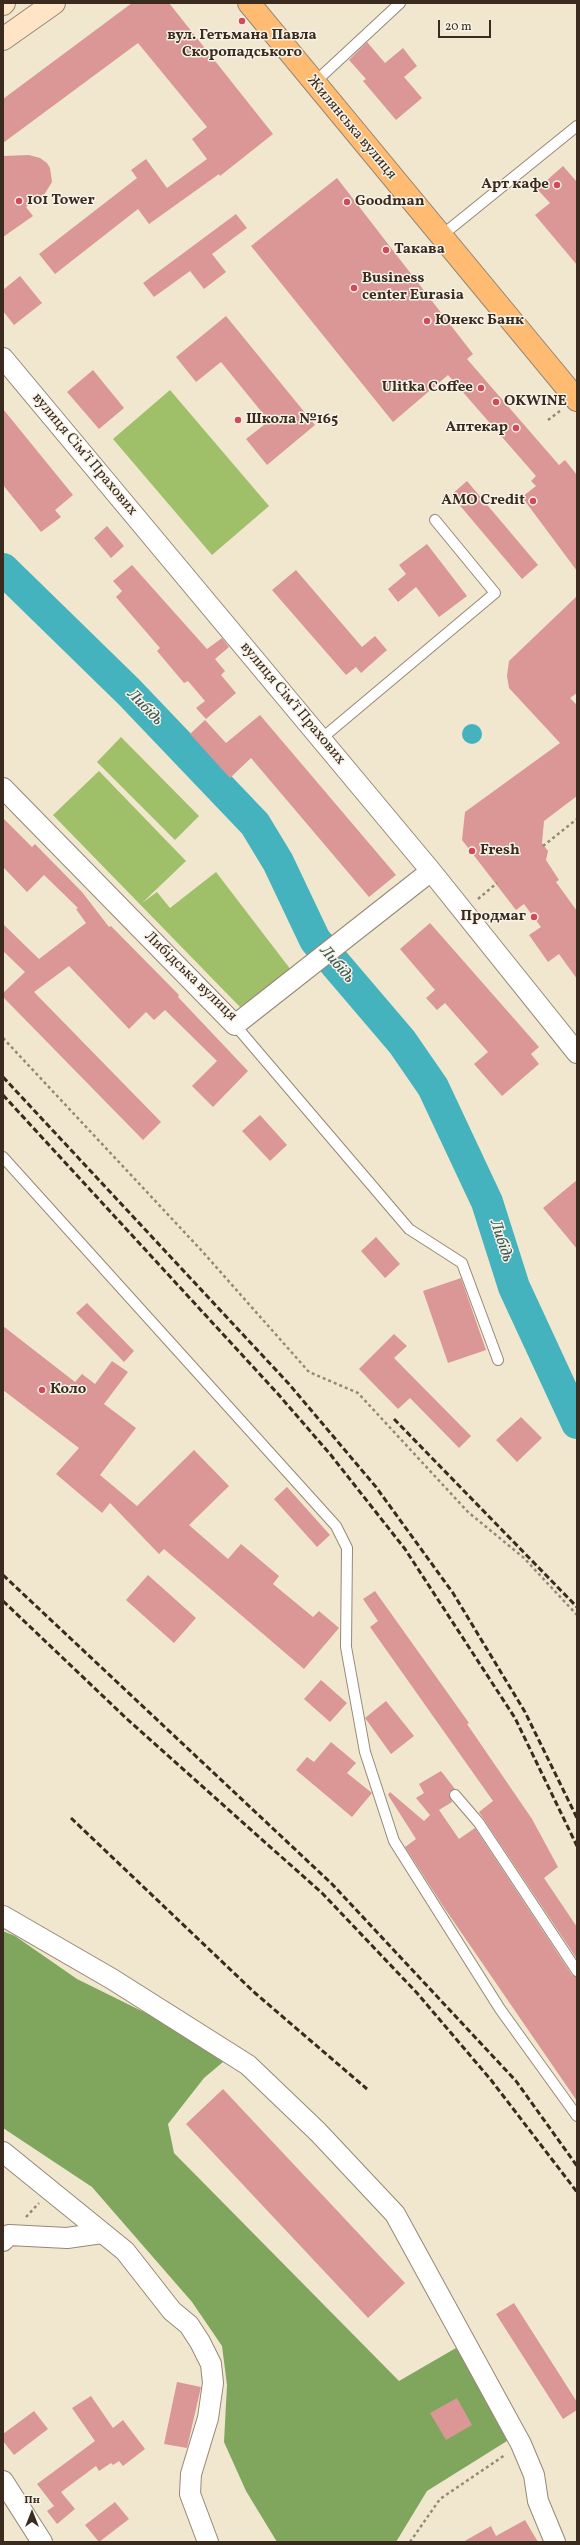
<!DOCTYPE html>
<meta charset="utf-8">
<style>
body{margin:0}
#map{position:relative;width:580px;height:2545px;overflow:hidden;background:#f1e7cf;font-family:Vollkorn,serif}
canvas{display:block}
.frame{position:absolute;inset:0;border:4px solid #3b2a1e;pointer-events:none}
.north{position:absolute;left:12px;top:2493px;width:40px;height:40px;-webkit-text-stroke:3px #f7f3e8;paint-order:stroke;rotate:0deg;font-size:11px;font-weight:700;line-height:16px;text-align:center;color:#3b2a1e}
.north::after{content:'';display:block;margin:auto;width:14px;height:18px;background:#3b2a1e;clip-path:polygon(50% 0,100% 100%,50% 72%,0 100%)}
.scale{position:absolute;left:438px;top:20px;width:53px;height:18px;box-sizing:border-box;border:2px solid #3b2a1e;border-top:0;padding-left:5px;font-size:12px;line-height:14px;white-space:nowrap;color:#3b2a1e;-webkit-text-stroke:3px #f7f3e8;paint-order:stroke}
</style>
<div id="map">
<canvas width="580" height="2545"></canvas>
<div class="frame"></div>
<div class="north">Пн</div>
<div class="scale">20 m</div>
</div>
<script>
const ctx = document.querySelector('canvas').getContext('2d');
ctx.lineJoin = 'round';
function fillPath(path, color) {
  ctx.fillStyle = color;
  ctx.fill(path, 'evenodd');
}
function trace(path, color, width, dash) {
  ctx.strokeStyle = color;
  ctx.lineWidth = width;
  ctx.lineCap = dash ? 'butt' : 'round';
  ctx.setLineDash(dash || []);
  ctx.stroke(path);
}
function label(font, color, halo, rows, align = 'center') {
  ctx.font = font + ' Vollkorn,serif';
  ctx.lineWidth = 3;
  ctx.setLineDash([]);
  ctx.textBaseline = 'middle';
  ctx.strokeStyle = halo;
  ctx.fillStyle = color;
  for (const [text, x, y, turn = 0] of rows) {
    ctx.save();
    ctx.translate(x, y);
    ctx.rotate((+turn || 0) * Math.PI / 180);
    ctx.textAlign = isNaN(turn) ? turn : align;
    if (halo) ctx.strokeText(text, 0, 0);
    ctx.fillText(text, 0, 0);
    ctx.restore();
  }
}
fillPath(new Path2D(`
 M170 390 269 506 212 555 113 439Z
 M121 737 199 816 175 840 97 762Z
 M99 771 186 861 142 903 157 892 170 908 216 872 291 970 240 1007 53 815Z`), '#9fbf68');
fillPath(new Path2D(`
 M3 1931 15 1936 77 1979 158 2019 223 2062 204 2078 168 2124 174 2153 399 2381 456 2348 481 2389 507 2441 427 2491 396 2542H277L246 2491 224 2442 227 2385 222 2346 192 2302 92 2187 3 2128Z`), '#7fa65c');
fillPath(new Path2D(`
 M462 734a10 10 0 1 1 20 0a10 10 0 1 1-20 0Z`), '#44b3bd');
trace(new Path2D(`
 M3 569 129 692 255 824 278 862 315 940 402 1042 433 1087 487 1202 514 1287 577 1423`), '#44b3bd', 32);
fillPath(new Path2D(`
 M132 3H169L273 134 220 176 219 174 149 224 138 209 55 274 39 254 137 178 131 170 146 159 167 188 207 159 192 139 207 127 138 43 3 143V99Z
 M367 42 385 63 403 48 417 66 404 77 422 98 396 120 363 81 366 79 349 60Z
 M29 155 40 158 47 163 50 168 52 182 44 195 26 207 33 216 3 237V156Z
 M563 166 577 182V265L535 215 550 203 537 189Z
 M337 178 473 354 467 359 559 465 565 460 577 475V571L522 497 536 486 531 481 536 476 448 375 393 422 251 246Z
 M236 214 247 228 212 254 226 272 204 289 190 271 154 297 143 283Z
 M20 276 42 303 14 325 3 311V290Z
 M226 316 315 425 267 465 246 439 269 421 221 362 196 382 176 357Z
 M93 370 124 408 99 429 67 392Z
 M3 409 73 495 55 510 61 517 41 532 3 485Z
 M467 481 538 565 522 579 451 495Z
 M107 526 124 546 111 558 94 538Z
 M427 544 467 596 439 617 416 587 398 602 388 589 406 574 399 565Z
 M132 565 207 649 222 638 229 647 215 659 225 671 221 675 236 693 206 719 196 708 205 701 188 681 184 683 157 651 160 648 116 597 122 591 113 581Z
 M296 570 362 647 375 636 387 650 361 673 356 667 346 675 272 590Z
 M577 596V693L570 698 577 705V796L544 821 542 843 548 851 546 860 559 880 556 882 577 911V979L559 954 548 962 529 935 541 927 524 904 516 910 462 840 465 812 560 743 509 688 507 676 509 661Z
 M260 715 396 875 369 897 251 758 230 778 190 734 205 720 226 743Z
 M3 818 32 847 35 844 82 892 109 927 111 926 179 995 178 997 248 1071 213 1107 192 1086 217 1061 165 1010 154 1020 146 1012 129 1029 69 966 34 992 161 1122 143 1140 3 997V993L25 972 3 951V924L39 959 86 923 76 909 78 908 44 875 27 892 3 867Z
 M430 923 539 1047 531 1054 539 1064 502 1096 474 1064 488 1052 445 1003 437 1010 426 998 435 990 400 949Z
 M260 1115 287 1145 270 1161 242 1131Z
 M577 1180V1249L543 1208Z
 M376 1237 400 1264 385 1278 361 1251Z
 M461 1278 486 1350 448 1363 423 1291Z
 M87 1303 134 1351 124 1362 76 1313Z
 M3 1326 75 1382 82 1374 95 1384 112 1361 128 1372 104 1404 136 1428 100 1475 137 1506 194 1450 229 1486 189 1525 228 1559 241 1544 279 1576 273 1584 313 1617 319 1611 339 1628 304 1669 164 1549 159 1554 110 1503 102 1513 56 1474 79 1448 3 1390Z
 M394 1334 407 1346 394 1358 471 1436 459 1448 410 1398 398 1409 359 1369Z
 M521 1417 542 1438 517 1462 496 1440Z
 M287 1487 330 1535 317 1547 274 1499Z
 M148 1575 196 1618 174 1643 126 1600Z
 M375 1591 469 1723 467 1724 532 1819 558 1867 544 1878 577 1927V1959L479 1812 493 1801 370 1627 378 1621 363 1599Z
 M321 1680 347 1703 330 1722 304 1699Z
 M386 1701 414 1736 391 1754 365 1718Z
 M331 1742 356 1763 347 1773 372 1793 352 1817 296 1770 307 1757 314 1762Z
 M441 1771 455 1789 449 1793 452 1802 439 1810 459 1839 475 1828 572 1975 577 1977V2101L443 1906 405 1847 416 1839 388 1795 390 1792 424 1821 430 1815 416 1798 424 1793 419 1784Z
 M223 2089 405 2283 368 2318 186 2124Z
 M514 2303 577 2402V2410L563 2419 496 2314Z
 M177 2382 201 2387 187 2448 164 2444Z
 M91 2396 113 2428 123 2420 145 2449 123 2466 119 2461 113 2465 111 2463 99 2471 96 2466 61 2492 75 2509 57 2524 47 2511 54 2506 37 2484 95 2441 72 2408Z
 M457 2398 472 2425 446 2440 430 2413Z
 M34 2411 48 2429 14 2455 3 2441V2434Z
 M115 2502 129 2519 99 2542 85 2525Z
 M525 2520 538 2542H463L491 2526 496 2536Z`), '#da9796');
const lane = new Path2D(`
 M314 83 400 3
 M441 236 577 126
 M321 739 495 593 435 520
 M235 1025 409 1229 462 1263 498 1360
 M3 1157 336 1526 347 1548 346 1647 365 1752 394 1841 500 2009 577 2116
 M455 1795 479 1823 577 1971`);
const street = new Path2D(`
 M3 358 431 871 577 1053
 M3 788 235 1025 431 871
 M3 1916 112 1979 248 2065 318 2132 395 2214 521 2444 534 2475 538 2501 555 2542
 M3 2152 125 2251 172 2311 189 2325 200 2342 211 2364 213 2383 208 2418 191 2474 190 2494 208 2542
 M3 2241 9 2235 67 2238 102 2233
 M3 2481 42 2542`);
const secondary = new Path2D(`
 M3 4 4 3
 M3 39 54 3`);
const primary = new Path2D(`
 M249 3 577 400`);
trace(lane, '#968876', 12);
trace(street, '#968876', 22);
trace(secondary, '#968876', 24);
trace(primary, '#968876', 24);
trace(new Path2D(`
 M548 420 560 411
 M543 846 577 819
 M478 899 497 883
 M3 1038 202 1251 309 1372 358 1393 468 1512 524 1558 577 1615
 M26 2217 39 2203
 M410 2542 440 2499 505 2455`), '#968876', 2.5, [3, 3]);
trace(lane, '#fff', 10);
trace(street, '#fff', 20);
trace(secondary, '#ffe4c6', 22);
trace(primary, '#ffbb71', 22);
trace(new Path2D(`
 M3 1077 289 1384 376 1487 453 1593 525 1712 577 1818
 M3 1095 278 1394 330 1454 405 1549 515 1718 577 1846
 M394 1419 577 1607
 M3 1575 332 1884 516 2081 577 2166
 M3 1601 127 1719 323 1894 417 1993 491 2080 577 2192
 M71 1818 255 1993 367 2089`), '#3b2a1e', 3, [6, 3]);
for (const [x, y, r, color] of [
 [242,21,4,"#d1495b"],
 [557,185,4,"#d1495b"],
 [19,201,4,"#d1495b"],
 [347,202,4,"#d1495b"],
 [386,250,4,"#d1495b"],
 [354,288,4,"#d1495b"],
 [427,321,4,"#d1495b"],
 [481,388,4,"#d1495b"],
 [496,402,4,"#d1495b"],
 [238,420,4,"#d1495b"],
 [516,428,4,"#d1495b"],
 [533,501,4,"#d1495b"],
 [472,851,4,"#d1495b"],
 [534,917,4,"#d1495b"],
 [42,1390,4,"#d1495b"]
]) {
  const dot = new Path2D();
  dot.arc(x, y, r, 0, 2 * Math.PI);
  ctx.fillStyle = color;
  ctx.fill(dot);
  trace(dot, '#f7f3e8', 1.5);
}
label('bold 15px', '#3b2a1e', '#f7f3e8', [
 ["вул. Гетьмана Павла",242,36,"center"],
 ["Скоропадського",242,53,"center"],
 ["Арт кафе",549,185,"right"],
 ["101 Tower",27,201],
 ["Goodman",355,202],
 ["Такава",394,250],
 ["Business",362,279],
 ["center Eurasia",362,296],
 ["Юнекс Банк",435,321],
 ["Ulitka Coffee",473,388,"right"],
 ["OKWINE",504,402],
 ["Школа №165",246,420],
 ["Аптекар",508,428,"right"],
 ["AMO Credit",525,501,"right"],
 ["Fresh",480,851],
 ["Продмаг",526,917,"right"],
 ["Коло",50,1390]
], 'left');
label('15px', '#3b2a1e', '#f7f3e8', [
 ["Жилянська вулиця",351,128,50],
 ["вулиця Сімʼї Прахових",84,455,50],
 ["вулиця Сімʼї Прахових",292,704,50],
 ["Либідська вулиця",190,977,44]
]);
label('italic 16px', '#3e5a56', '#f7f3e8', [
 ["Либідь",144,708,46],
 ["Либідь",336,965,49],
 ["Либідь",500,1241,72]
]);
</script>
